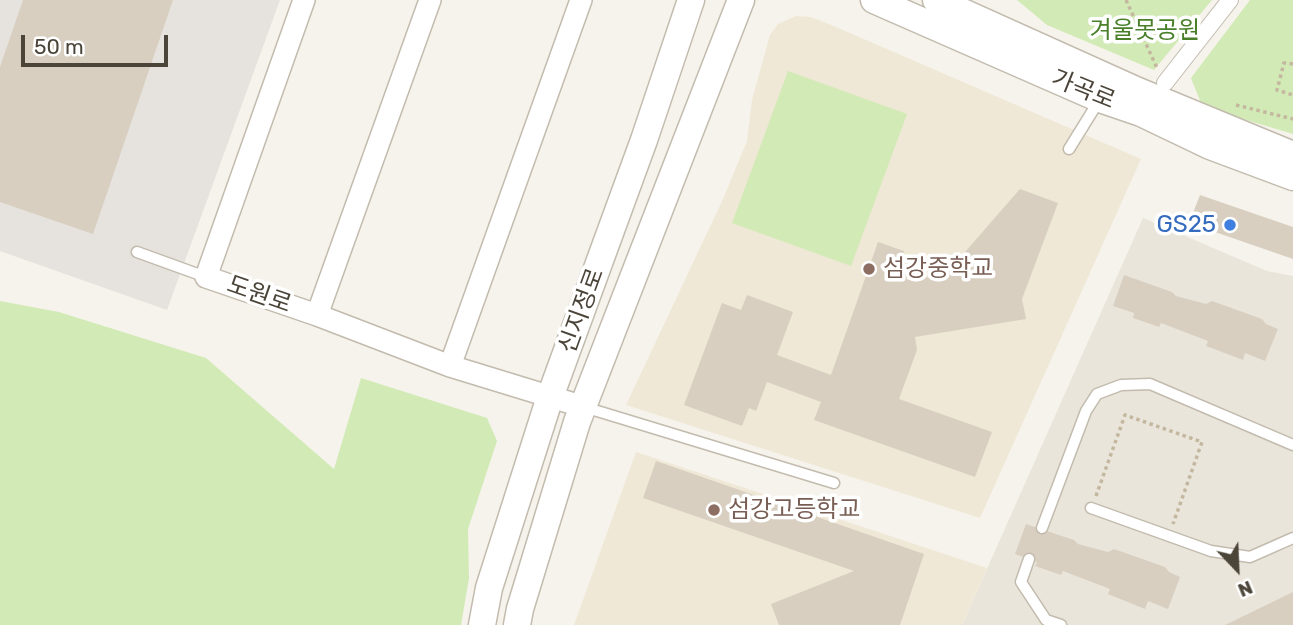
<!DOCTYPE html>
<meta charset="utf-8">
<style>
body{margin:0}
#map{position:relative;width:1293px;height:625px;overflow:hidden;background:#f6f3ec;font-family:Rubik,sans-serif}
canvas{display:block}
.north{position:absolute;left:1202px;top:534px;width:70px;height:70px;-webkit-text-stroke:5px #fff;paint-order:stroke;rotate:157deg;font-size:19px;font-weight:700;line-height:28px;text-align:center;color:#4b4439}
.north::after{content:'';display:block;margin:auto;width:24px;height:32px;background:#4b4439;clip-path:polygon(50% 0,100% 100%,50% 72%,0 100%)}
.scale{position:absolute;left:21px;top:35px;width:147px;height:32px;box-sizing:border-box;border:4px solid #4b4439;border-top:0;padding-left:9px;font-size:21px;line-height:24px;white-space:nowrap;color:#4b4439;-webkit-text-stroke:5px #fff;paint-order:stroke}
</style>
<div id="map">
<canvas width="1293" height="625"></canvas>
<div class="north">N</div>
<div class="scale">50 m</div>
</div>
<script>
const ctx = document.querySelector('canvas').getContext('2d');
ctx.lineJoin = 'round';
function fillPath(path, color) {
  ctx.fillStyle = color;
  ctx.fill(path, 'evenodd');
}
function trace(path, color, width, dash) {
  ctx.strokeStyle = color;
  ctx.lineWidth = width;
  ctx.lineCap = dash ? 'butt' : 'round';
  ctx.setLineDash(dash || []);
  ctx.stroke(path);
}
function label(font, color, halo, rows, align = 'center') {
  ctx.font = font + ' Rubik,"Noto Sans KR",sans-serif';
  ctx.lineWidth = 7;
  ctx.setLineDash([]);
  ctx.textBaseline = 'middle';
  ctx.strokeStyle = halo;
  ctx.fillStyle = color;
  for (const [text, x, y, turn = 0] of rows) {
    ctx.save();
    ctx.translate(x, y);
    ctx.rotate((+turn || 0) * Math.PI / 180);
    ctx.textAlign = isNaN(turn) ? turn : align;
    if (halo) ctx.strokeText(text, 0, 0);
    ctx.fillText(text, 0, 0);
    ctx.restore();
  }
}
fillPath(new Path2D(`
 M1143 218 1267 271 1293 276V625H962Z`), '#eae5da');
fillPath(new Path2D(`
 M0 0H280L167 310 0 251Z`), '#e6e2dd');
fillPath(new Path2D(`
 M796 16 811 17 836 27 1141 159 980 518 626 405 723 199 747 141 752 100 770 35 778 24Z
 M636 452 987 568 962 625H574Z`), '#efe8d6');
fillPath(new Path2D(`
 M1017 0H1212L1154 70 1047 25Z
 M1250 0H1293V134L1243 119 1201 103 1191 78Z
 M788 71 907 114 851 266 732 223Z
 M0 301 59 312 206 358 334 469 361 378 487 418 497 441 468 529 469 578 461 625H0Z`), '#d2eab5');
fillPath(new Path2D(`
 M23 0H173L93 234 0 202V67Z
 M1020 189 1058 203 1022 299 1026 319 915 337 917 350 899 399 992 432 975 477 814 420 821 402 767 382 756 411 749 408 742 426 684 405 722 303 741 310 747 295 793 312 777 355 831 375 878 242 904 251 907 280 945 275Z
 M1200 195 1293 227V259L1189 223Z
 M1124 275 1172 292 1176 296 1206 304 1212 301 1262 319 1266 324 1278 329 1265 361 1245 353 1243 360 1206 346 1208 341 1161 323 1159 327 1133 318 1134 313 1113 306Z
 M656 461 924 554 900 625H779L771 604 854 571 643 498Z
 M1026 524 1074 540 1078 544 1108 552 1114 549 1165 567 1169 572 1180 577 1168 609 1148 601 1145 609 1108 594 1110 589 1063 571 1061 575 1035 566 1037 562 1015 554Z
 M1293 592V625H1225Z`), '#d8cfc1');
const service = new Path2D(`
 M1069 149 1100 99
 M137 252 206 277
 M584 407 834 483
 M1091 508 1211 551 1250 557 1293 538
 M1042 528 1086 411 1097 394 1121 385 1150 384 1293 445
 M1029 559 1021 582 1046 620 1061 625`);
const pedestrian = new Path2D(`
 M1165 83 1230 0`);
const minor = new Path2D(`
 M304 0 206 277 317 315 450 366 584 407
 M317 315 430 0
 M450 366 581 0`);
const tertiary = new Path2D(`
 M874 0 1100 99 1141 113 1210 146 1293 177
 M936 0 1138 91 1293 155
 M482 625 489 588 550 397 644 140 691 0
 M517 625 520 609 577 422 741 0`);
trace(service, '#c2bbae', 13);
trace(pedestrian, '#c2bbae', 18);
trace(minor, '#c2bbae', 24);
trace(tertiary, '#c2bbae', 29);
trace(new Path2D(`
 M1126 0 1157 68
 M1293 64 1284 63 1277 90 1293 95
 M1236 105 1293 119
 M1096 496 1125 415 1202 442 1173 524`), '#c4b79f', 3.5, [3.5, 3.5]);
trace(service, '#fff', 10);
trace(pedestrian, '#fff', 16);
trace(minor, '#fff', 21);
trace(tertiary, '#fff', 26);
for (const [x, y, r, color] of [
 [1230,225,7,"#3f7fe0"],
 [869,269,7,"#8d6e63"],
 [714,510,7,"#8d6e63"]
]) {
  const dot = new Path2D();
  dot.arc(x, y, r, 0, 2 * Math.PI);
  ctx.fillStyle = color;
  ctx.fill(dot);
  trace(dot, '#fff', 2.5);
}
label('24px', '#4a7f2a', '#fff', [
 ["겨울못공원",1145,31]
]);
label('24px', '#4b4439', '#fff', [
 ["가곡로",1083,90,22],
 ["도원로",259,295,19],
 ["신지정로",582,311,-70]
]);
label('24px', '#366cbe', '#fff', [
 ["GS25",1216,225]
], 'right');
label('24px', '#785e54', '#fff', [
 ["섬강중학교",883,269],
 ["섬강고등학교",728,510]
], 'left');
</script>
